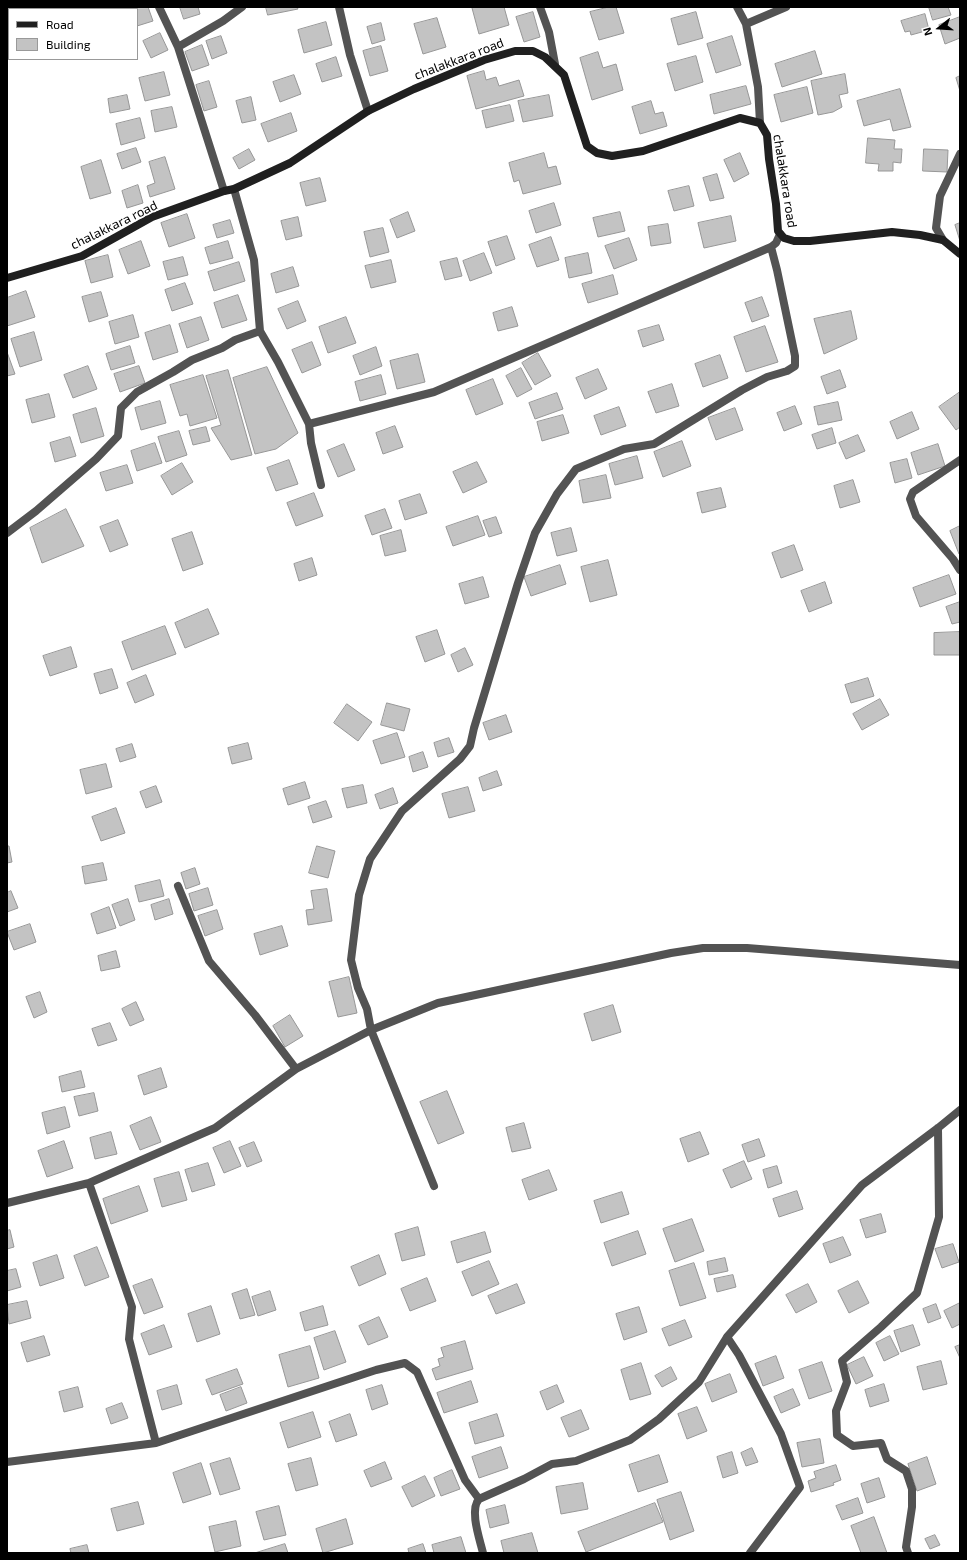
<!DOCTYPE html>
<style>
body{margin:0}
#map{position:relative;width:967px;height:1560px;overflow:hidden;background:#fff;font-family:"Exo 2",sans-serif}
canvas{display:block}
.frame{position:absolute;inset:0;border:8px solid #000;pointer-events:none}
.legend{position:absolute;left:8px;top:8px;width:130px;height:52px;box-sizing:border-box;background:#fff;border:1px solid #999;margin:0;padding:5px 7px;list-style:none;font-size:12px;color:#000}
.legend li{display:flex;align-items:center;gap:8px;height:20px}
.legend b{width:20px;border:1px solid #999}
.north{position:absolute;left:919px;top:8px;width:40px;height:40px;-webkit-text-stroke:3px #fff;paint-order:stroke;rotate:253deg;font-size:11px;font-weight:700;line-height:16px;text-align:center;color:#000}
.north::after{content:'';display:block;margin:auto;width:14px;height:18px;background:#000;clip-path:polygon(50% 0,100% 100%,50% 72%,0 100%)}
</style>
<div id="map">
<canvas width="967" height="1560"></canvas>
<div class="frame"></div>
<ul class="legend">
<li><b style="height:5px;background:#202020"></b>Road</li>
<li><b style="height:11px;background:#c3c3c3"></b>Building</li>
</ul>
<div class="north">N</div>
</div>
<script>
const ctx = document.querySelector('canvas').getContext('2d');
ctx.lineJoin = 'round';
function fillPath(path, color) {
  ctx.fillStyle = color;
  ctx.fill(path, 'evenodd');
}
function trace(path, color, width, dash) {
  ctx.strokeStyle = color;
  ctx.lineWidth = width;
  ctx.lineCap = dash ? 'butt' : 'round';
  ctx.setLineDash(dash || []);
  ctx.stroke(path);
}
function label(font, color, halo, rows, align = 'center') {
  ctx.font = font + ' "Exo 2",sans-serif';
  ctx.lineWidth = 3.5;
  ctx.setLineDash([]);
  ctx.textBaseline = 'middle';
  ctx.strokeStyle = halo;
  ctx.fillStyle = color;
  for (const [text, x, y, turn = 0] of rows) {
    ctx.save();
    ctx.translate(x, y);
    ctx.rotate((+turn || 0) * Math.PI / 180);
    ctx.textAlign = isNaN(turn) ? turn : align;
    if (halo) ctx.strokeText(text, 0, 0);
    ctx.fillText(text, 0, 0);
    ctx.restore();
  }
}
const building = new Path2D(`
 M64 7H82L83 9H64Z
 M137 7H148L153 21 137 26V9H132Z
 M180 7H198L200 14 184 19Z
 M266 7H297L298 9 268 15Z
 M476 7H504L509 25 479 34 472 8Z
 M609 7H616L624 33 599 40 590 12Z
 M929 7H948L951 15 933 20Z
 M533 12 540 37 524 42 516 17Z
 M696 12 703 38 678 45 671 19Z
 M925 14 929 30 911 35 910 31 905 32 901 21Z
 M960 17V38L945 44 939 25Z
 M437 18 446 47 423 54 414 24Z
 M326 22 332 45 304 53 298 30Z
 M381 23 385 40 372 44 367 27Z
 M160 33 168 50 151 58 143 41Z
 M221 36 227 53 212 59 206 41Z
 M732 36 741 65 716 73 707 44Z
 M202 45 209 65 192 71 185 52Z
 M381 46 388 71 370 76 363 51Z
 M815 51 822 74 782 87 775 64Z
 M598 52 603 68 616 64 623 90 592 100 580 58Z
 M696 56 703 82 675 91 667 64Z
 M336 57 342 76 322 82 316 64Z
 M484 71 486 80 496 77 499 86 519 80 524 96 476 109 467 76Z
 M164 72 170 95 145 101 139 78Z
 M845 74 848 93 839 95 842 107 833 112 818 115 811 81Z
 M294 75 301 94 280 102 273 82Z
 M960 76V91L956 78Z
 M209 81 217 107 204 111 196 85Z
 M746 86 751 104 714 114 710 95Z
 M807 87 813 113 781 122 774 95Z
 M900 89 911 127 893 131 890 119 864 126 857 101Z
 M127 95 130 109 110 113 108 99Z
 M549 95 553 116 523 122 518 101Z
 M251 97 256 120 242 123 236 101Z
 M651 101 655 114 663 112 667 126 640 134 632 107Z
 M510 105 514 121 486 128 482 111Z
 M172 107 177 127 155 132 151 111Z
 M291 113 297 131 268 142 261 124Z
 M140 118 145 138 121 145 116 124Z
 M868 138 895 140 894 149H902L901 163 893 162V171H878L879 164 866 163Z
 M136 148 141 162 122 169 117 154Z
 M249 149 255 160 239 169 233 158Z
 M924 149 948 150 947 172 923 171Z
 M544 153 548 168 556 166 561 184 523 194 519 180 514 182 509 163Z
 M740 153 749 174 734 182 724 160Z
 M165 157 175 189 150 197 147 186 155 183 149 162Z
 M101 160 111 193 90 199 81 167Z
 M717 174 724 198 710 201 703 178Z
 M320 178 326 201 306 206 300 183Z
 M138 185 143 203 127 208 122 191Z
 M689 186 694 206 674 211 668 191Z
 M554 203 561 225 536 233 529 211Z
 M408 212 415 231 397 238 390 220Z
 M620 212 625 231 598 237 593 218Z
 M187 214 195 238 169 247 161 223Z
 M731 216 736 241 704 248 698 223Z
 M298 217 302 236 286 240 281 221Z
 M230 220 234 233 217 238 213 225Z
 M960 223V241L955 225Z
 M668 224 671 243 651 246 648 227Z
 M383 228 389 252 370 257 364 232Z
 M507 236 515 259 496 266 488 242Z
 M551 237 559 260 537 267 529 245Z
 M629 238 637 260 614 269 605 246Z
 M141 241 150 266 128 274 119 250Z
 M228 241 233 258 210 264 205 248Z
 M484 253 492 273 470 281 463 261Z
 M588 253 592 273 569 278 565 258Z
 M108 255 113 277 91 283 85 261Z
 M183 257 188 275 168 280 163 262Z
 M457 258 462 276 445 280 440 262Z
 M391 260 396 282 371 288 365 266Z
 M239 262 245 281 214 291 208 272Z
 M293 267 299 286 276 293 271 274Z
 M613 275 618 294 588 303 582 284Z
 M185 283 193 304 172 311 165 290Z
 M26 291 35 317 7 326V298Z
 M101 292 108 316 89 322 82 297Z
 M238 295 247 320 222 328 214 303Z
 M762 297 769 316 752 322 745 303Z
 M298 301 306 321 287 329 278 309Z
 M512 307 518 326 498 331 493 313Z
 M851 311 857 339 824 354 814 319Z
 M133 315 139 337 115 344 109 322Z
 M201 317 209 340 187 348 179 324Z
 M346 317 356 343 328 353 319 327Z
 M170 325 178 352 153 360 145 333Z
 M659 325 664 340 643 347 638 331Z
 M765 326 778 362 746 372 734 337Z
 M34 332 42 360 20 367 11 339Z
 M312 342 321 365 302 373 292 350Z
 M130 346 135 363 111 370 106 354Z
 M376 347 382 366 360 375 353 356Z
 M7 352 15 374 7 376Z
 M538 353 551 376 535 385 522 363Z
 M418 354 425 382 397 389 390 361Z
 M720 355 728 378 703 387 695 364Z
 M88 366 97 389 73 398 64 375Z
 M139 366 145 383 120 392 114 374Z
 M267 367 298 433 276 449 255 454 233 378Z
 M521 368 532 389 517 397 506 376Z
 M598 369 607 389 585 399 576 378Z
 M228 370 252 455 231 460 211 428 221 425 206 376Z
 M840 370 846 387 827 394 821 377Z
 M203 375 217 418 190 426 187 414 180 416 170 385Z
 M381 375 386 394 360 401 355 382Z
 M493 379 503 404 476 415 466 390Z
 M672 384 679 406 656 413 648 392Z
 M960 392V427L956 430 939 407Z
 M557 393 563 409 535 419 529 403Z
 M49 394 55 417 32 423 26 400Z
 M160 401 166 423 141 430 135 408Z
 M838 402 842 420 818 425 814 407Z
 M795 406 802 424 784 431 777 413Z
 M619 407 626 426 601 435 594 416Z
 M96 408 104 436 81 443 73 415Z
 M735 408 743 430 716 440 708 418Z
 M912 412 919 429 897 439 890 422Z
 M563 415 569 433 542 441 537 422Z
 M395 426 403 447 383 454 376 433Z
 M206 427 210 441 193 445 189 431Z
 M832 428 836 443 817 449 812 435Z
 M179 431 187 455 166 462 158 437Z
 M858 435 865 451 846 459 839 443Z
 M70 437 76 456 55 462 50 443Z
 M682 441 691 466 663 477 654 452Z
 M155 443 162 463 137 471 131 451Z
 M344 444 355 470 338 477 327 451Z
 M938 444 945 466 918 475 911 453Z
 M637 456 643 478 615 485 609 464Z
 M907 459 912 478 895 483 890 463Z
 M289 460 298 484 276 491 267 468Z
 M477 462 487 482 463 493 453 472Z
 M182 463 193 482 172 495 161 476Z
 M127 465 133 483 106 491 100 473Z
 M606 475 611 498 583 503 579 481Z
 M853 480 860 502 840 508 834 486Z
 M721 488 726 507 702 513 697 493Z
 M314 493 323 516 296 526 287 503Z
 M420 494 427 513 405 520 399 501Z
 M66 509 84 546 42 563 30 528Z
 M385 509 392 528 372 535 365 516Z
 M478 516 485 535 453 546 446 527Z
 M496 517 502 533 489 537 483 521Z
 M118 520 128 545 110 552 100 527Z
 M960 526V553L959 554 950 531Z
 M571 528 577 551 557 556 551 533Z
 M401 530 406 551 385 556 380 536Z
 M192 532 203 564 183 571 172 539Z
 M794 545 803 570 781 578 772 553Z
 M312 558 317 575 299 581 294 564Z
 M608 560 617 595 590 602 581 567Z
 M560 565 566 584 531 596 524 577Z
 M949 575 956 594 920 607 913 588Z
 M483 577 489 597 465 604 459 584Z
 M825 582 832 603 809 612 801 591Z
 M960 602V622L952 624 946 607Z
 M208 609 219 634 185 648 175 623Z
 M165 626 176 654 132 670 122 642Z
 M437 630 445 654 425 662 416 637Z
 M960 632V655H934V633Z
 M71 647 77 667 50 676 43 656Z
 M465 648 473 665 458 672 451 655Z
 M112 669 118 688 100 694 94 674Z
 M146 675 154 695 135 703 127 683Z
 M868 678 874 696 851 703 845 685Z
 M880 699 889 715 862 730 853 714Z
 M387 703 410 709 404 731 381 725Z
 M347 704 372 722 358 741 334 723Z
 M506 715 512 732 489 740 483 723Z
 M397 733 405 757 381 764 373 741Z
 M449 738 454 752 438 757 434 743Z
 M248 743 252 759 232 764 228 748Z
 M132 744 136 757 120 762 116 749Z
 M423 752 428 767 413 772 409 757Z
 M106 764 112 787 86 794 80 770Z
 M497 771 502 785 483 791 479 778Z
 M305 782 310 798 288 805 283 789Z
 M363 785 367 803 347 808 342 789Z
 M156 786 162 802 146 808 140 792Z
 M468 787 475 811 449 818 442 794Z
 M393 788 398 803 380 809 375 795Z
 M326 801 332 817 313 823 308 807Z
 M116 808 125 833 101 841 92 817Z
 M7 846H9L12 862 7 863Z
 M317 846 335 851 328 878 309 873Z
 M103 863 107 880 85 884 82 867Z
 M195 868 200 884 186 889 181 873Z
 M160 880 164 896 139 902 135 886Z
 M208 888 213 905 194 911 189 894Z
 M327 889 332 921 308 925 306 910 314 909 311 891Z
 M11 891 18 908 7 912V893Z
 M128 899 135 920 120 926 112 905Z
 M169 899 173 914 155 920 151 905Z
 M109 907 116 928 97 934 91 914Z
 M217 910 223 929 205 936 198 916Z
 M30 924 36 942 14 950 7 932Z
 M282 926 288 946 260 955 254 934Z
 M116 951 120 967 101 971 98 956Z
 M349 977 357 1013 338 1017 329 982Z
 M40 992 47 1012 34 1018 26 997Z
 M136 1002 144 1020 130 1026 122 1009Z
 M613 1005 621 1032 592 1041 584 1014Z
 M290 1015 303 1036 285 1047 273 1026Z
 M110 1023 117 1040 98 1046 92 1029Z
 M161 1068 167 1087 144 1095 138 1076Z
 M81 1071 85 1087 62 1092 59 1077Z
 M447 1091 464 1133 438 1144 420 1102Z
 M94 1093 98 1111 79 1116 74 1097Z
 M65 1107 70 1127 47 1134 42 1113Z
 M151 1117 161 1142 140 1150 130 1126Z
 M524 1123 531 1148 512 1152 506 1128Z
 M111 1132 117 1154 95 1159 90 1138Z
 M700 1132 709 1154 688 1162 680 1139Z
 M759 1139 765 1156 748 1162 742 1145Z
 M64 1141 73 1168 47 1177 38 1151Z
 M230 1141 241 1166 224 1173 213 1148Z
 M254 1142 262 1161 247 1167 239 1148Z
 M744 1161 752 1179 731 1188 723 1170Z
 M208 1163 215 1185 192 1192 185 1170Z
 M777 1166 782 1183 768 1188 763 1170Z
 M549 1170 557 1190 529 1200 522 1180Z
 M179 1172 187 1200 162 1207 154 1179Z
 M139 1186 148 1211 111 1224 103 1199Z
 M797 1191 803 1209 779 1217 773 1199Z
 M622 1192 629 1214 601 1223 594 1201Z
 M881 1214 886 1232 866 1238 860 1220Z
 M692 1219 704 1251 675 1262 663 1229Z
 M418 1227 425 1255 402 1261 395 1234Z
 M10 1230 14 1247 7 1249V1231Z
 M638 1231 646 1254 612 1266 604 1243Z
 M485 1232 491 1252 457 1263 451 1242Z
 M843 1237 851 1255 830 1263 823 1244Z
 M953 1244 959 1262 942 1268 935 1249Z
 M97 1247 109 1277 85 1286 74 1256Z
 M57 1255 64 1278 40 1286 33 1263Z
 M379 1255 386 1274 359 1286 351 1267Z
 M725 1258 728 1271 709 1275 707 1262Z
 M489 1261 499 1284 472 1296 462 1272Z
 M694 1263 706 1298 680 1306 669 1271Z
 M16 1269 21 1287 7 1291V1271Z
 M733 1275 736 1287 717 1292 714 1279Z
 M427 1278 436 1301 410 1311 401 1289Z
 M152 1279 163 1307 144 1314 133 1286Z
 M858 1281 869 1303 849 1313 838 1291Z
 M517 1284 525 1303 496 1314 488 1296Z
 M808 1284 817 1302 796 1313 786 1295Z
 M247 1289 255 1315 240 1319 232 1294Z
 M270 1291 276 1310 258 1316 252 1297Z
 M27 1301 31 1318 9 1324 7 1305Z
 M960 1303V1324L952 1328 944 1311Z
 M936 1304 941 1318 928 1323 923 1309Z
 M211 1306 220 1334 197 1342 188 1314Z
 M323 1306 328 1325 305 1331 300 1313Z
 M639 1307 647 1332 624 1340 616 1314Z
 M379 1317 388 1337 368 1345 359 1326Z
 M685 1320 692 1337 669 1346 662 1329Z
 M164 1325 172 1347 149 1355 141 1334Z
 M913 1325 920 1345 901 1352 894 1331Z
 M335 1331 346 1362 324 1370 314 1338Z
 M44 1336 50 1355 27 1362 21 1343Z
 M890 1336 899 1354 884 1361 876 1343Z
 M465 1341 473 1369 436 1380 432 1369 440 1366 438 1359 444 1357 441 1348Z
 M960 1345V1358L955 1347Z
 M310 1346 319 1378 288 1387 279 1355Z
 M776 1356 784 1378 763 1386 755 1364Z
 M864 1357 873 1376 856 1384 847 1365Z
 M941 1361 947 1384 923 1390 917 1367Z
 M822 1362 832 1391 809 1399 799 1370Z
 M641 1363 651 1394 630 1400 621 1370Z
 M671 1367 677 1379 662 1387 655 1376Z
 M237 1369 243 1384 212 1395 206 1380Z
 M730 1374 737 1392 712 1402 705 1384Z
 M471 1381 478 1402 444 1413 437 1393Z
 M884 1384 889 1401 870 1407 865 1390Z
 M177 1385 182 1404 162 1410 157 1391Z
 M382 1385 388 1404 372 1410 366 1390Z
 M557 1385 564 1402 547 1410 540 1392Z
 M78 1387 83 1407 64 1412 59 1392Z
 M241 1387 247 1403 226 1411 220 1395Z
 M793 1389 800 1405 781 1413 774 1397Z
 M122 1403 128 1418 111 1424 106 1409Z
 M697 1407 707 1431 687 1439 678 1414Z
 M581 1410 589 1429 569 1437 561 1418Z
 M313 1412 321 1437 288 1448 280 1423Z
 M350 1414 357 1435 336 1442 329 1422Z
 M497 1414 504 1436 475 1444 469 1423Z
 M820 1439 824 1463 802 1467 797 1443Z
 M501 1447 508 1468 479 1478 472 1457Z
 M752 1448 758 1462 746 1466 741 1453Z
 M732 1452 738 1473 723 1478 717 1457Z
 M659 1455 668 1482 638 1492 629 1465Z
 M927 1457 936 1484 917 1491 908 1464Z
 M230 1458 240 1489 220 1495 210 1464Z
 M311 1458 318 1485 296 1491 288 1464Z
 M385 1462 392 1479 371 1487 364 1471Z
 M201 1463 211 1494 183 1503 173 1473Z
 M836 1465 841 1480 833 1483 834 1485 811 1492 808 1481 816 1478 814 1472Z
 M452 1470 460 1489 441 1496 434 1478Z
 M425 1476 435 1496 412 1507 402 1487Z
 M879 1478 885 1497 867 1503 861 1484Z
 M583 1483 588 1509 561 1514 556 1487Z
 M681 1492 694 1531 670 1540 657 1500Z
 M858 1498 863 1513 842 1520 836 1506Z
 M138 1502 144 1524 117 1531 111 1509Z
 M655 1503 663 1522 586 1552 578 1532Z
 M505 1505 509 1523 490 1528 486 1510Z
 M279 1506 286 1535 264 1540 256 1512Z
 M874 1517 887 1553H861L851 1526Z
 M346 1519 353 1544 323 1553 316 1529Z
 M236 1521 241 1546 215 1552 209 1527Z
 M532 1533 538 1553H504L501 1541Z
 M935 1535 940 1545 930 1549 925 1539Z
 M461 1537 466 1553H434L432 1545Z
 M285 1544 288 1553H255Z
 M423 1544 426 1553H409L408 1549Z
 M87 1545 89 1553H71L70 1549Z`);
fillPath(building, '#c3c3c3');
trace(building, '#979797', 1);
trace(new Path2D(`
 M159 7 178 47
 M339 7 350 55 368 111
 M540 7 549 32 555 64
 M737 7 746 24 758 87 760 123
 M746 24 786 7
 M224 191 178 47 223 21 242 7
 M943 240 936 228 940 196 960 154
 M260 331 278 362 309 424 311 443 321 485
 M309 424 434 392 771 247 776 243 780 234
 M960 460 913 492 910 499 916 516 953 559 960 570
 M7 533 36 511 96 459 118 436 121 408 137 392 173 372 192 360 222 348 235 340 260 331 254 260 234 189
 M178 886 209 961 255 1015 296 1069
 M89 1183 132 1307 129 1339 156 1443
 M434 1186 371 1030 367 1009 358 988 351 960 359 895 370 859 402 811 460 759 470 746 474 728 518 583 535 533 557 494 576 469 624 449 654 444 742 390 767 377 787 371 795 366V356L777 270 771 247
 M7 1203 89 1183 215 1128 296 1069 371 1030 438 1003 671 953 703 948H747L960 965
 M727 1337 739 1355 781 1434 800 1487 750 1553
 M7 1462 156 1443 376 1370 405 1363 417 1372 465 1480 479 1499
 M483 1553C480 1540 469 1510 479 1499L524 1479 552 1464 576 1461 630 1440 659 1419 699 1382 727 1337 862 1185 938 1128 960 1110
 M908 1553 906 1547 912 1507V1489L906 1471 887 1459 881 1443 853 1446 837 1435 836 1411 847 1382 842 1361 881 1327 917 1293 939 1217 938 1128`), '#535353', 8);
trace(new Path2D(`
 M37 9 38 7
 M7 52 9 49
 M7 278 82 256 152 217 224 191 234 189 290 163 368 111 414 89 484 60 515 51H533L545 57 564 75 587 146 597 153 612 156 643 151 740 118 760 123 767 135 769 159 776 204 778 231 784 238 794 241H810L892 232 920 235 943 240 960 254`), '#202020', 8);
trace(new Path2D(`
 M7 13 9 10`), '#000', 12);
label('13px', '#000', '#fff', [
 ["chalakkara road",459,59,-21],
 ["chalakkara road",785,181,81],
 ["chalakkara road",114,225,-26]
]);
</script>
